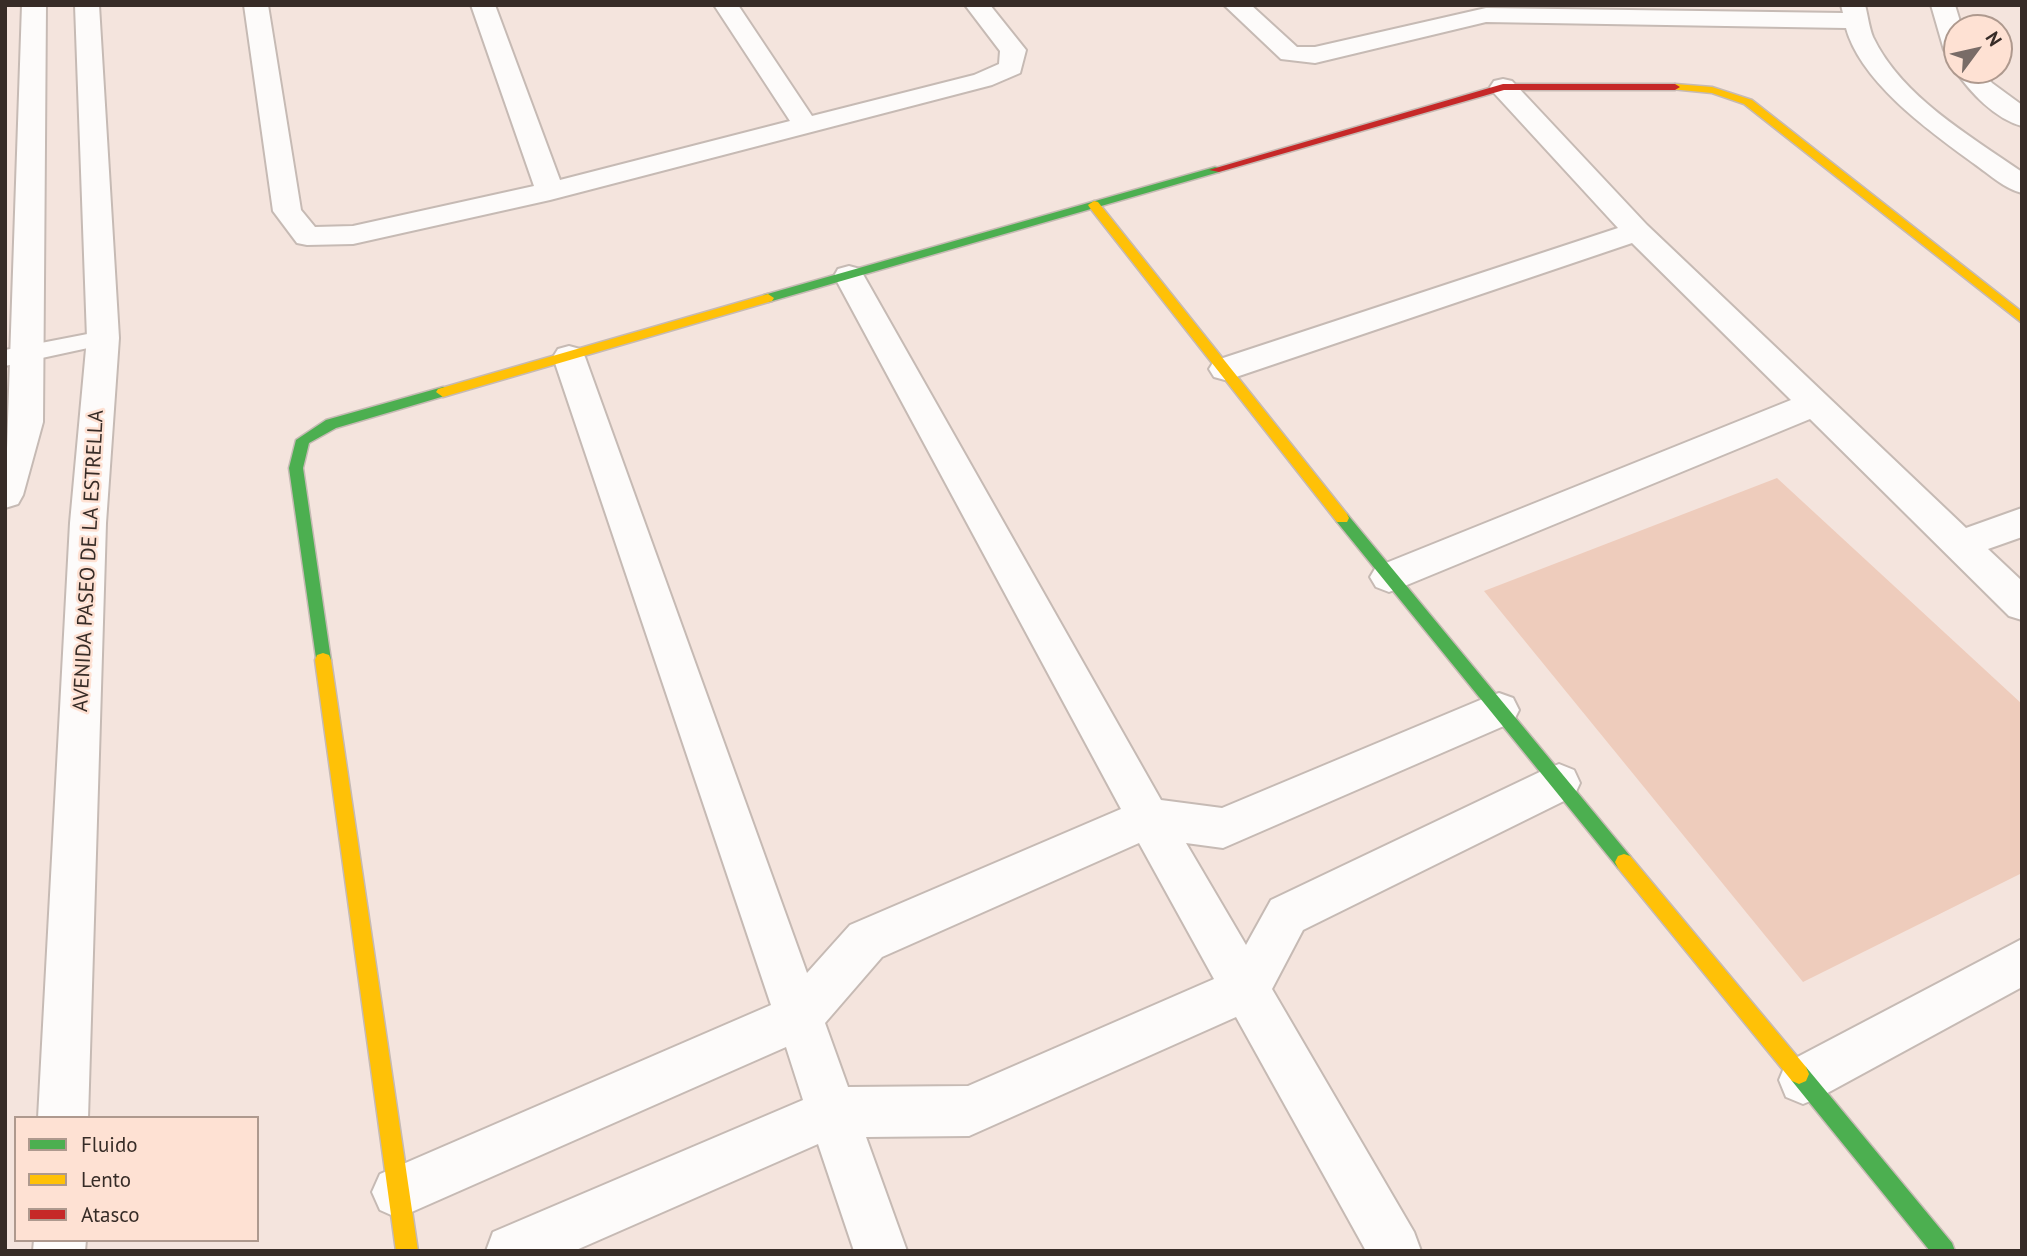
<!DOCTYPE html>
<style>
body{margin:0}
#map{position:relative;width:2027px;height:1256px;overflow:hidden;background:#f4e4dd;font-family:"PT Sans",sans-serif}
canvas{display:block}
.frame{position:absolute;inset:0;border:7px solid #372c27;pointer-events:none}
.legend{position:absolute;left:14px;top:1116px;width:245px;height:126px;box-sizing:border-box;background:#fee1d3;border:2px solid #ae998e;margin:0;padding:9px 12px;list-style:none;font-size:21px;color:#372c27}
.legend li{display:flex;align-items:center;gap:14px;height:35px}
.legend b{width:35px;border:2px solid #ae998e}
.north{position:absolute;left:1943px;top:14px;width:70px;height:70px;box-sizing:border-box;background:#fee1d3;border:2px solid #ae998e;border-radius:50%;rotate:57deg;font-size:19px;font-weight:700;line-height:28px;text-align:center;color:#372c27}
.north::after{content:'';display:block;margin:auto;width:24px;height:32px;background:#796c67;clip-path:polygon(50% 0,100% 100%,50% 72%,0 100%)}
</style>
<div id="map">
<canvas width="2027" height="1256"></canvas>
<div class="frame"></div>
<ul class="legend">
<li><b style="height:9px;background:#4caf50"></b>Fluido</li>
<li><b style="height:9px;background:#ffc107"></b>Lento</li>
<li><b style="height:9px;background:#c62828"></b>Atasco</li>
</ul>
<div class="north">N</div>
</div>
<script>
const ctx = document.querySelector('canvas').getContext('2d');
ctx.lineJoin = 'round';
function fillPath(path, color) {
  ctx.fillStyle = color;
  ctx.fill(path, 'evenodd');
}
function trace(path, color, width, dash) {
  ctx.strokeStyle = color;
  ctx.lineWidth = width;
  ctx.lineCap = dash ? 'butt' : 'round';
  ctx.setLineDash(dash || []);
  ctx.stroke(path);
}
function label(font, color, halo, rows, align = 'center') {
  ctx.font = font + ' "PT Sans",sans-serif';
  ctx.lineWidth = 5;
  ctx.setLineDash([]);
  ctx.textBaseline = 'middle';
  ctx.strokeStyle = halo;
  ctx.fillStyle = color;
  for (const [text, x, y, turn = 0] of rows) {
    ctx.save();
    ctx.translate(x, y);
    ctx.rotate((+turn || 0) * Math.PI / 180);
    ctx.textAlign = isNaN(turn) ? turn : align;
    if (halo) ctx.strokeText(text, 0, 0);
    ctx.fillText(text, 0, 0);
    ctx.restore();
  }
}
fillPath(new Path2D(`
 M1777 478 2022 704V873L1803 982 1484 591Z`), '#eeccbc');
const lane = new Path2D(`
 M103 331 111 333 114 338 111 343 5 366V350Z`);
const street = new Path2D(`
 M22 5H46L43 422 23 495 18 504 5 508Z
 M75 5H99L119 338 106 523 88 1118H38L70 523 87 338Z
 M244 5H268L301 210 315 227 353 226 534 186 471 5H495L560 180 790 121 714 5H738L812 116 974 75 999 64 1000 51 965 5H990L1026 50 1020 73 992 85 550 200 353 244 307 245 297 243 273 211Z
 M1224 5H1251L1297 47H1315L1486 8 1843 13 1841 5H1865C1868 16 1869 27 1873 37 1901 96 1970 136 2022 172V193C2005 189 1990 175 1976 165 1932 133 1861 83 1846 28L1486 22 1315 63 1281 59Z
 M1931 5H1955L1962 28H1957V58L1948 55 1944 50Z
 M1957 67V70H1981L1992 83 2022 105V126C1995 119 1970 92 1955 70Z
 M1503 79 1512 81 1647 225 1966 528 2022 508V537L1988 549 2022 581V620L2009 616 1810 419 1402 587 1389 592 1376 587 1370 577 1376 567 1791 400 1632 243 1236 377 1225 380 1214 377 1209 369 1214 361 1618 228 1494 93 1490 87 1494 81Z
 M849 266 860 269 864 276 1161 800 1222 808 1485 698 1499 693 1513 698 1519 710 1513 722 1223 848 1186 843 1246 945 1271 900 1544 770 1559 764 1574 770 1580 783 1574 796 1303 930 1272 989 1414 1232 1421 1251H1366L1236 1017 969 1136 866 1137 907 1251H854L818 1144 574 1251H486L493 1232 803 1100 786 1047 398 1218 380 1210 372 1192 380 1174 771 1005 553 357 558 349 569 346 580 349 585 357 807 973 850 925 1121 809 834 276 838 269ZM1139 843 1214 979 968 1086 848 1087 825 1023 882 957Z
 M2022 939V987L1820 1097 1803 1104 1786 1097 1779 1080 1786 1063Z
 M34 1240H86L85 1251H33Z`);
const fast = new Path2D(`
 M1215 167 1219 168V172L772 301 768 302 762 298 764 295Z
 M443 387 448 389 450 392 448 395 336 428 309 443 303 468 331 660 329 665H317L289 468 296 440 326 420Z
 M1342 512 1347 514 1630 856 1633 862 1630 868 1624 870 1618 868 1337 522 1335 518Z
 M1799 1064 1806 1067 1952 1243 1955 1251H1930L1792 1081 1789 1074 1792 1067Z`);
const slow = new Path2D(`
 M1675 84 1712 87 1752 100 2022 312V323L1744 104 1712 93 1671 89 1670 87Z
 M1094 201 1098 202 1347 514 1349 518 1347 522H1337L1090 208 1088 205Z
 M768 294 774 298 772 301 443 397 436 392 438 389Z
 M323 653 329 655 331 660 418 1251H396L315 660 317 655Z
 M1624 854 1630 856 1806 1067 1809 1074 1806 1081 1799 1084 1792 1081 1618 868 1615 862 1618 856Z`);
const jam = new Path2D(`
 M1503 84H1675L1680 87 1675 90H1504L1219 172 1209 170Z`);
trace(lane, '#c6bab4', 4);
trace(street, '#c6bab4', 4);
trace(fast, '#c6bab4', 3);
trace(slow, '#c6bab4', 3);
trace(jam, '#c6bab4', 3);
fillPath(lane, '#fdfbfa');
fillPath(street, '#fdfbfa');
fillPath(fast, '#4caf50');
fillPath(slow, '#ffc107');
fillPath(jam, '#c62828');
label('21px', '#372c27', '#fee1d3', [
 ["AVENIDA PASEO DE LA ESTRELLA",89,561,-87]
]);
</script>
